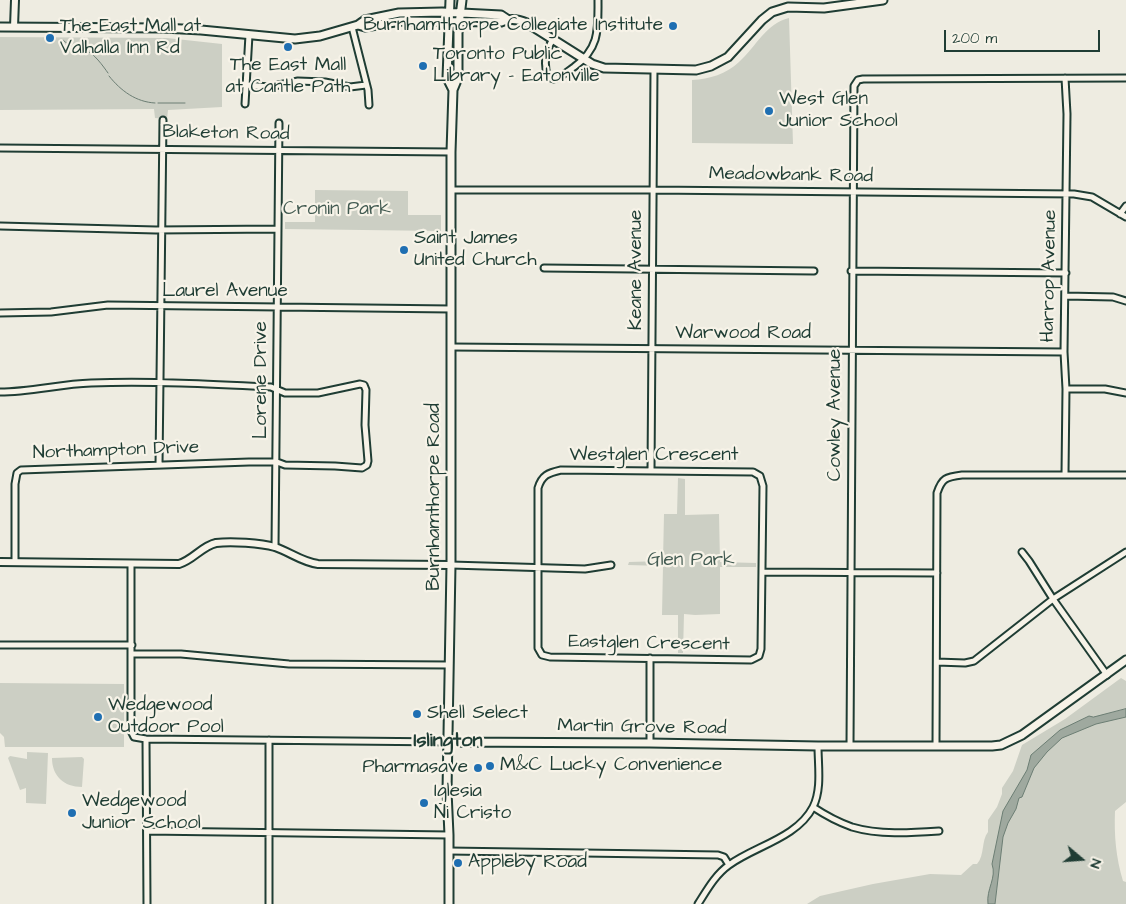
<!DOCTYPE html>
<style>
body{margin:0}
#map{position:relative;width:1126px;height:904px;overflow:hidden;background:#eeece1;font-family:"Architects Daughter",sans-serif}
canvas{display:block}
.north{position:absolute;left:1056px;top:834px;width:50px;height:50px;-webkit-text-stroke:4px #f7f3e8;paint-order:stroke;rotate:108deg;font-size:14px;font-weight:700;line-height:20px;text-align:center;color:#1f3d34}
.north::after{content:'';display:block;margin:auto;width:18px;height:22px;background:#1f3d34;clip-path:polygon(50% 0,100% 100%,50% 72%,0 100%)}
.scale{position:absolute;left:944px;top:30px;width:156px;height:22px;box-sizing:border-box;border:2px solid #1f3d34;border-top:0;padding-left:6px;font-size:15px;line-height:18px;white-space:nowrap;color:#1f3d34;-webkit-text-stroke:4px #f7f3e8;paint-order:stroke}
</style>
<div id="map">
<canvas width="1126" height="904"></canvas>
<div class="north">N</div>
<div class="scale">200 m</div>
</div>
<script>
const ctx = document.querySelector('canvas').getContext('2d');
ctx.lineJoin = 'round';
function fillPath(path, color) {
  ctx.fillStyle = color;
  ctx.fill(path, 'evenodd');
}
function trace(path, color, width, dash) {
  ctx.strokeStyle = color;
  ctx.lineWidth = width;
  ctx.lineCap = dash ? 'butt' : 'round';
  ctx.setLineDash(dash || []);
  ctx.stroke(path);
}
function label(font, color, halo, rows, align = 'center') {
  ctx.font = font + ' "Architects Daughter",sans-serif';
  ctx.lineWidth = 4.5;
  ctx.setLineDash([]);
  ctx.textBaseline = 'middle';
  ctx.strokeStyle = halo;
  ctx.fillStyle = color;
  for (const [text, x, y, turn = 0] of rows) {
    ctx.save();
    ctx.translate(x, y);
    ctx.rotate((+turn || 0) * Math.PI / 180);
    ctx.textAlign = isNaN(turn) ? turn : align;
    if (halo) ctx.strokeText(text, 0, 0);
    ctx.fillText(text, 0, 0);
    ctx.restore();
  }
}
fillPath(new Path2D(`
 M789 18 793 144 692 143V80C710 79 726 74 739 62 756 47 766 23 789 18Z
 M0 37 167 38 222 44V107L168 110 167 119 155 118 154 109 0 110Z
 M315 190 408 191V215H441V231L285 229V222H315Z
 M678 478 685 479V515L719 514 720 562 756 563V567H720V614L695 615 684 614 683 653H678V615H662L663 566 628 565 629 562 663 561 664 514H677Z
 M1121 678 1126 681V802L1115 811C1114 835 1116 858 1123 881L1126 882V904H807L820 896 873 884 930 874 961 875 973 864H977C985 855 981 841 988 832V820L997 807 1002 794V788L1013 771 1022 745 1065 719Z
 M0 683 124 684V747H5L4 737 0 733Z
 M27 752 48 753 46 804 26 803V788L20 790 8 758 10 756 27 759Z
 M82 757 84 759 82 787C64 787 52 776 52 758Z`), '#cccfc4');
const water = new Path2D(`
 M1126 709V717L1096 724 1062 738 1047 752 1034 768 1022 797 1019 798 1016 809 1008 823 1003 837 995 904H988C986 889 997 878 992 864L1003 811 1027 770 1031 755 1060 730 1089 716 1093 717Z`);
fillPath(water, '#9fa99f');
trace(water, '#6c7e74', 1);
trace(new Path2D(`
 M63 40C70 47 76 47 85 50 94 53 103 66 108 73
 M109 76C121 91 136 102 155 103
 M158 103H185`), '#6c7e74', 1);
const minor = new Path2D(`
 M352 27 368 90 369 105
 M553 39C546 50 543 64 548 77L554 79C562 77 568 71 574 67 600 48 598 29 598 0
 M247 85 269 87 298 81 325 82 350 87 366 85
 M245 104 249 35
 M0 148 451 152
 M451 190H652L1074 194 1092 197 1126 217
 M1120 214 1126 206
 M0 226 156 230 277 229
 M544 268 814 271
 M851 271 1066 273
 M1066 296 1113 297 1126 301
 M0 313 51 312 108 305 451 309
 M451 347 1064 352
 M1066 389H1105L1126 393
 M0 392C31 392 60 384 91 383 151 381 211 384 271 387L285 393H318L360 384 364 385 366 390 365 425 368 461 367 465 362 468 335 466 285 465 277 462H249L21 470 17 473 15 484V562
 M159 465 163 120
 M561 470 753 472 760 476 763 486 761 649 759 656 751 660 550 657 542 655 538 648V488C542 475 548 473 561 470Z
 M651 470 654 70
 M1065 474 1066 389 1064 352 1067 114 1065 78
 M275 547 279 123
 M1022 552 1029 561 1053 599 1107 675
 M131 564V731L134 737 146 739 448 742
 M451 565 585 569 611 565
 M762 572 937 573
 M0 645H132
 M132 654H181L289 664 449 665
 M937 662 965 663 974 661 1053 599 1126 552
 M146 739 147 904
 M269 740V904
 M650 743V658
 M936 745 937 493C942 478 946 477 962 475H1126
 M850 746 854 86 858 80 863 79 1126 78
 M813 807C825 815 838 822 852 827 879 835 910 833 939 831
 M147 831 449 835
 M449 851 718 855 724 857 729 865
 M698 904C707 890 715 875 729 865 755 846 797 838 813 807 822 789 818 766 818 746`);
const tertiary = new Path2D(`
 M14 27 15 0
 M0 562 179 564C193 560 202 546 216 543 231 541 261 543 275 547 290 552 302 562 318 564L451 565`);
const secondary = new Path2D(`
 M450 0 447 78 453 90
 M358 25 365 27 401 21 501 22C509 18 518 19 527 23L592 64 604 68 696 70 711 66 728 57 762 20 772 12 788 7 824 8 883 0
 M0 27 163 28 201 30 295 39 320 36 358 25 365 20 399 13 442 12 501 15 507 19
 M448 742 650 743 818 746H992L1001 745 1022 735 1126 660
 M449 904V835L447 791 451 565V152L453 90 458 78V33L462 0`);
trace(minor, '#1f3d34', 9);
trace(tertiary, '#1f3d34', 10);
trace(secondary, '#1f3d34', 11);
trace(minor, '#f7f3e8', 5);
trace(tertiary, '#f7f3e8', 6);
trace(secondary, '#f7f3e8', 7);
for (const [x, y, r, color] of [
 [673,26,5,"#1f6fb2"],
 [50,38,5,"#1f6fb2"],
 [288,47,5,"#1f6fb2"],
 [423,66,5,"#1f6fb2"],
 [769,111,5,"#1f6fb2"],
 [404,250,5,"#1f6fb2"],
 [417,714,5,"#1f6fb2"],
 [98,717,5,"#1f6fb2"],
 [490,766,5,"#1f6fb2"],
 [478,768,5,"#1f6fb2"],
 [424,803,5,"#1f6fb2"],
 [72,813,5,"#1f6fb2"],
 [458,863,5,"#1f6fb2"]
]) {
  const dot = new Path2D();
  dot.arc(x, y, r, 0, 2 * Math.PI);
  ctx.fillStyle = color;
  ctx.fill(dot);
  trace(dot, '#f7f3e8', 2);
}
label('19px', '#1f3d34', '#f7f3e8', [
 ["Burnhamthorpe Collegiate Institute",663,26,"right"],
 ["The East Mall at",60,27],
 ["Valhalla Inn Rd",60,49],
 ["Toronto Public",433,55],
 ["Library - Eatonville",433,77],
 ["The East Mall",288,66,"center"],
 ["at Cantle Path",288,88,"center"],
 ["West Glen",779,100],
 ["Junior School",779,122],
 ["Saint James",414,239],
 ["United Church",414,261],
 ["Wedgewood",108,706],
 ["Outdoor Pool",108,728],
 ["Shell Select",427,714],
 ["M&C Lucky Convenience",500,766],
 ["Pharmasave",468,768,"right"],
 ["Iglesia",434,792],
 ["Ni Cristo",434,814],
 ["Wedgewood",82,802],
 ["Junior School",82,824],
 ["Appleby Road",468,863]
], 'left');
label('19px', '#1f3d34', '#f7f3e8', [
 ["Blaketon Road",226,134,1],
 ["Meadowbank Road",791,176,1],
 ["Keane Avenue",637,270,-90],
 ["Harrop Avenue",1050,276,-89],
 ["Laurel Avenue",225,292],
 ["Warwood Road",743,334],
 ["Lorene Drive",262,380,-90],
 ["Cowley Avenue",836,415,-90],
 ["Northampton Drive",116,451,-2],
 ["Westglen Crescent",654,456],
 ["Burnhamthorpe Road",435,497,-90],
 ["Eastglen Crescent",649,644,1],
 ["Martin Grove Road",642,728,1]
]);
label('19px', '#425a51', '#f7f3e8', [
 ["Cronin Park",337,210],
 ["Glen Park",691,561]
]);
label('bold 20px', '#1f3d34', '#f7f3e8', [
 ["Islington",448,742]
]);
</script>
